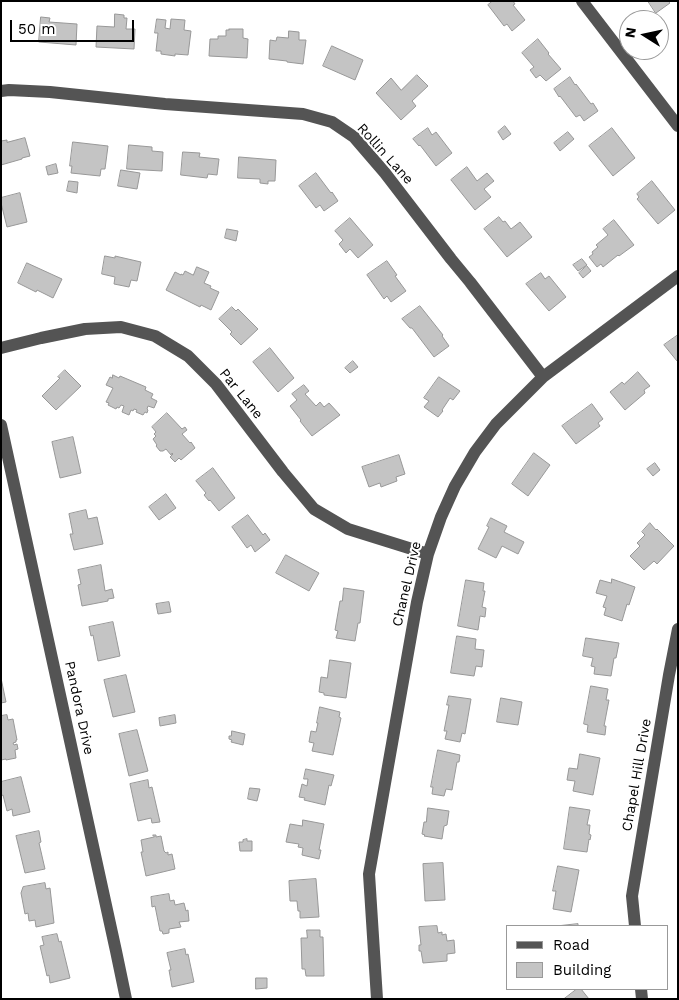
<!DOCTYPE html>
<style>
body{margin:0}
#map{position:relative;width:679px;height:1000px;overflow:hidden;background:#fff;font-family:"Work Sans",sans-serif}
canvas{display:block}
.frame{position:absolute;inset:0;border:2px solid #000;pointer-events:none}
.legend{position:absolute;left:506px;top:925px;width:162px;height:65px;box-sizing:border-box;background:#fff;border:1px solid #999;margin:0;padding:6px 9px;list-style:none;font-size:15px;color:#000}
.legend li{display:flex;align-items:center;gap:10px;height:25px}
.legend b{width:25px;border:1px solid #999}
.north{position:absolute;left:619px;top:10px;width:50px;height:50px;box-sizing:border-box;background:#fff;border:1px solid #999;border-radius:50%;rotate:280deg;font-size:14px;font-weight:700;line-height:20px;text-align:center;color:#000}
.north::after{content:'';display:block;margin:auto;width:18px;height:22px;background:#000;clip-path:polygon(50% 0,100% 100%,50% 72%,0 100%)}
.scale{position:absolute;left:10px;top:20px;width:124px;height:22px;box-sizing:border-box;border:2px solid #000;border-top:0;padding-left:6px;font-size:15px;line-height:18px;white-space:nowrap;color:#000;-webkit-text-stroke:4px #fff;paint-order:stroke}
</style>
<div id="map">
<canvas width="679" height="1000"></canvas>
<div class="frame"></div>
<ul class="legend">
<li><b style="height:6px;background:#545454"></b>Road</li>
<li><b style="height:14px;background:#c4c4c4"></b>Building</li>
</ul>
<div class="north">N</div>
<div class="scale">50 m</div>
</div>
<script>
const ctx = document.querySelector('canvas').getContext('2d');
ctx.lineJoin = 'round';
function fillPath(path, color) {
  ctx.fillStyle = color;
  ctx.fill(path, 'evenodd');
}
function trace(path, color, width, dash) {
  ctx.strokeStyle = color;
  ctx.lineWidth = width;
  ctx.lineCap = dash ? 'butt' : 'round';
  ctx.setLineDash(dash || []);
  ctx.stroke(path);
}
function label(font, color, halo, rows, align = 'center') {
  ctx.font = font + ' "Work Sans",sans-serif';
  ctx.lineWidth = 4;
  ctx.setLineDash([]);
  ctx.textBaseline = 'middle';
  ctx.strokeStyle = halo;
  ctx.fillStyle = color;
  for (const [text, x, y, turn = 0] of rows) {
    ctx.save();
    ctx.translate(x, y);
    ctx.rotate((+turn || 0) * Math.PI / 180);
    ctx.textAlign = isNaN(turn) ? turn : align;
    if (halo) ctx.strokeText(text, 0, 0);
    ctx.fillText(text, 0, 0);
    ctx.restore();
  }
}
const building = new Path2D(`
 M493 1H513L515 4 513 5 525 20 512 31 507 24 504 26 488 5Z
 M648 1H668L670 3 656 13Z
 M115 14 124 15V18H127L126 29H135L134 49 96 47 97 26 114 27Z
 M41 17 50 18 49 22 77 24 76 45 39 42Z
 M157 19 166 20 165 28 170 29 171 19 185 20 184 30 191 31 188 55 175 54V56L161 54V51H156L158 33H155Z
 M229 29H243V38L248 39 247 58 209 56 210 39H218V36H226V30H229Z
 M289 31 299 32V40H306L303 64 287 62V61L269 59 270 40 276 41 277 37 288 38Z
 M538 39 549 53 548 54 561 69 546 81 540 75 536 78 530 70 534 67 522 53Z
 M332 46 363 60 355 80 323 66Z
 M417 75 428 86 412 101 416 106 401 120 376 93 391 78 401 90Z
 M570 77 575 85 576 84 591 104 593 103 598 111 584 121 580 115 576 117 560 96 559 97 554 89Z
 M505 126 511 134 503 140 498 132Z
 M428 128 432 135 436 132 452 153 436 166 420 145 419 146 413 139Z
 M612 128 635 158 613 176 589 146Z
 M568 132 574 139 560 151 554 143Z
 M25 138 30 156 22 158V159L1 165V141L7 140V142Z
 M73 142 108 146 105 169H101L100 176 71 173 72 166H70Z
 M129 145 152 147V151L163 152 162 171 127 169Z
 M183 152 200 153 199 157 219 159 217 175 208 174 207 178 181 175Z
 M239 157 276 160 275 181H268V184L260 183V179L238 178Z
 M56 164 58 173 48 175 46 167Z
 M467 167 477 181 487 173 494 181 484 189 491 197 475 210 451 180Z
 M121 170 140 173 137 189 118 186Z
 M316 173 331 193 332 192 338 201 324 211 320 205 316 208 299 186Z
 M69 181 78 182 77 193 67 191Z
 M652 181 675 210 658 224 637 199 639 197 637 194Z
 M20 193 27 222 7 227 1 203V198Z
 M499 217 503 222 505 221 511 229 520 222 532 237 507 257 484 229Z
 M350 218 373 245 358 258 350 249 346 253 339 244 343 240 335 231Z
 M614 220 634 245 619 256 618 255 603 267 601 264 597 267 589 257 593 254 592 252 598 247 596 245 608 235 603 229Z
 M227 229 238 231 236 241 225 238Z
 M105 256 115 258V256L141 262 137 281 131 280 129 287 114 284 115 277 102 274Z
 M582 259 587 265 578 271 573 265Z
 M387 261 397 275 395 276 406 291 391 302 387 296 384 299 367 275Z
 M27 263 62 279 53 298 37 290 36 292 18 283Z
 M587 266 591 271 583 278 579 273Z
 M197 267 209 272 204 283 211 286 210 288 219 292 211 310 201 305 200 307 166 290 175 272 181 275V274L183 275 185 271 193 275Z
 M541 273 545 279 549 276 566 297 549 311 526 284Z
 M420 306 443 335 442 336 449 346 434 357 412 328H410L402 319Z
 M232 307 236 311 238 309 258 329 241 345 230 334 232 332 219 319Z
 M678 335V361H677L664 345Z
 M270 348 294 378 278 392 253 362Z
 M353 361 358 367 350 373 345 368Z
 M65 370 81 386 56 410 42 396 60 378 58 377Z
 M638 372 650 386 644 390 645 393 625 410 610 392 622 382 624 384Z
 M113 375 119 378 120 376 146 387 145 390 153 394 151 398 157 401 154 408 148 406 147 409 148 410 147 413 145 412 143 415 136 412 137 410 134 409 133 411 131 410 129 415 122 412 124 406 121 405 119 408 117 407 116 409 108 405 109 403 106 402 113 388 106 385 110 377 112 378Z
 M439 377 460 391 453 400 450 398 442 410 443 411 438 417 424 407 429 401 424 398Z
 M304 385 309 391 305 394 316 406 320 402 324 407 329 403 340 415 312 436 300 421 301 420 290 406 297 400 292 394Z
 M592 404 603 419 598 423 600 426 576 444 562 426Z
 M167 413 182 429 185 427 187 430 182 434 190 443 191 442 195 448 181 460 179 458 175 462 170 457 173 454 172 453 171 455 166 449 163 451H160L156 446 157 445 153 439 156 436 154 434 156 432 152 427Z
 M73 437 81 473 60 478 52 442Z
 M534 453 550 465 528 496 512 484Z
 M399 455 405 474 396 477 397 481 381 487 380 483 369 487 362 467Z
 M655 463 660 470 653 476 647 469Z
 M213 468 235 498 219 511 210 500 209 501 204 495 206 493 196 481Z
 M166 494 176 508 159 520 149 507Z
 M86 510 88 519 97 517 103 544 74 550 70 534H73L69 514Z
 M248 515 263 535 265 533 270 540 255 552 251 545 247 548 232 527Z
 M491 518 507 526 504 532 524 542 518 554 502 546 496 558 478 549 489 527 487 526Z
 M650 523 656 530 657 529 674 546 657 564 654 561 644 570 630 556 640 546 637 543 645 535 642 532Z
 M286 555 319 573 309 591 276 573Z
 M101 565 105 591 112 589 114 598 108 599V601L82 606 78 585 81 584 78 570Z
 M612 579 635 587 629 605 627 604 622 621 604 615 606 608 603 607 607 596 596 593 600 580 611 583Z
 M466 580 484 583 483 591H485L482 607 486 608 485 617 480 616 478 630 458 626Z
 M344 588 364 591 360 623H358L355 641 336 638 338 631 335 630 340 601H342Z
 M169 602 171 612 158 614 156 604Z
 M113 622 120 656 98 661 93 635 91 636 89 627Z
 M457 636 476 639 475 649 484 650 482 667 476 666 474 676 451 673Z
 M586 638 619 643 616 658H614L611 676 594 674 595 667 591 666 593 658 583 656Z
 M330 660 351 663 346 698 324 695V693L319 692 321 677 327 678Z
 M126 675 135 712 113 717 104 680Z
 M1 678 6 702 1 703Z
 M591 686 608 689 606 700H609L604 726H606L605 735 587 732 588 725 584 724Z
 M449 696 471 699 465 734 462 733 460 742 445 739 447 731H444L449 705H447Z
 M501 698 522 702 518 725 497 722Z
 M320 707 340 712 339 717 341 718 333 755 312 751 314 743 309 742 311 731 316 732 318 723H317Z
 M7 715 8 720 13 719 17 740H16V742L13 743 14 745 17 744 18 749 15 750 16 758 6 760V759L1 760V716Z
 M175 715 176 723 160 726 159 718Z
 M137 730 148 771 129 776 119 734Z
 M232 731 245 734 243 745 231 742 232 740 229 739V736H231Z
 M438 750 460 755 459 762H457L452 790 446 789 444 796 432 794 433 787H431Z
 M580 754 600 758 593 795 573 791 575 781 567 780 569 768 577 769Z
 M306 769 334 775 331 786 329 785 325 805 304 800 305 798 299 797 302 784 307 786 308 779H304Z
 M21 777 30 812 13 816 12 809 7 811 3 795 1 796V782Z
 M148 780 149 788 152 787 160 822 152 823 151 818 138 821 130 784Z
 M250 788 260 789 257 801 248 799Z
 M570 807 590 810 587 825H590L589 834 591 835 590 840 589 839 587 852 564 849Z
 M428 808 449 811 447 825 444 826 442 839 424 836 425 835 422 834 424 822H426Z
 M303 820 324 824 319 850H321L319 859 302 855 303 848 298 847 299 844 286 842 290 824 302 826Z
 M39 831 41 842 39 843 45 869 25 873 16 836Z
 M153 835H156V837L161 836 164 851 166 853 168 852V855L172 854 175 869 146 876 141 852H143L141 840 154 837Z
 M247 839V841H252V851H240L239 842H243V840Z
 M443 863 445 900 425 901 423 864Z
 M558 866 579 870 571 912 553 909 556 891H553Z
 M316 879 319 917 300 918V911H298L297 901H290L289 881Z
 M45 883 46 889 50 888 54 923 36 927 35 920 29 921 28 913 25 914 21 893 23 887Z
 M169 894 170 901 174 900 175 905 184 903 186 911 188 910 189 921 179 922 181 927 169 929V933L163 934 162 931H160L155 906 152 907 151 897Z
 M578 924V926H557Z
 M437 926 438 933 442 932V935L446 934 447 941 454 940 455 953 447 954V961L423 963 421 951H419V945H421L419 927Z
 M307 930H320V937H323L324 976H306L305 969H302L301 938H307Z
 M57 934 59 942 61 941 70 978 50 983 49 975 47 976 40 946 44 945 42 937Z
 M185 949 186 955 188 954 194 982 172 987 169 970H171L167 953Z
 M256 978H267V988L256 989Z
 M577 989H581L589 999H564Z`);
fillPath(building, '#c4c4c4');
trace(building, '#989898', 1);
trace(new Path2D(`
 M582 1 678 126
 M1 91 9 90 50 92 165 104 303 114 332 122 354 137 385 173 451 259 470 282 543 377
 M1 348 41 338 85 329 121 327 155 336 188 356 216 384 283 472 314 509 348 529 428 554
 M1 425 116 951 126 999
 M635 926 632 896 669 675 678 629
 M641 989 642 999
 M377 999 369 874 417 602 428 554 441 517 455 486 475 452 496 424 543 377 678 276`), '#545454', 12);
label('14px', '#000', '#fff', [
 ["Rollin Lane",385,154,48],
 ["Par Lane",241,394,51],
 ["Chanel Drive",407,584,-77],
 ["Pandora Drive",79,708,78],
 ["Chapel Hill Drive",637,775,-80]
]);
</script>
